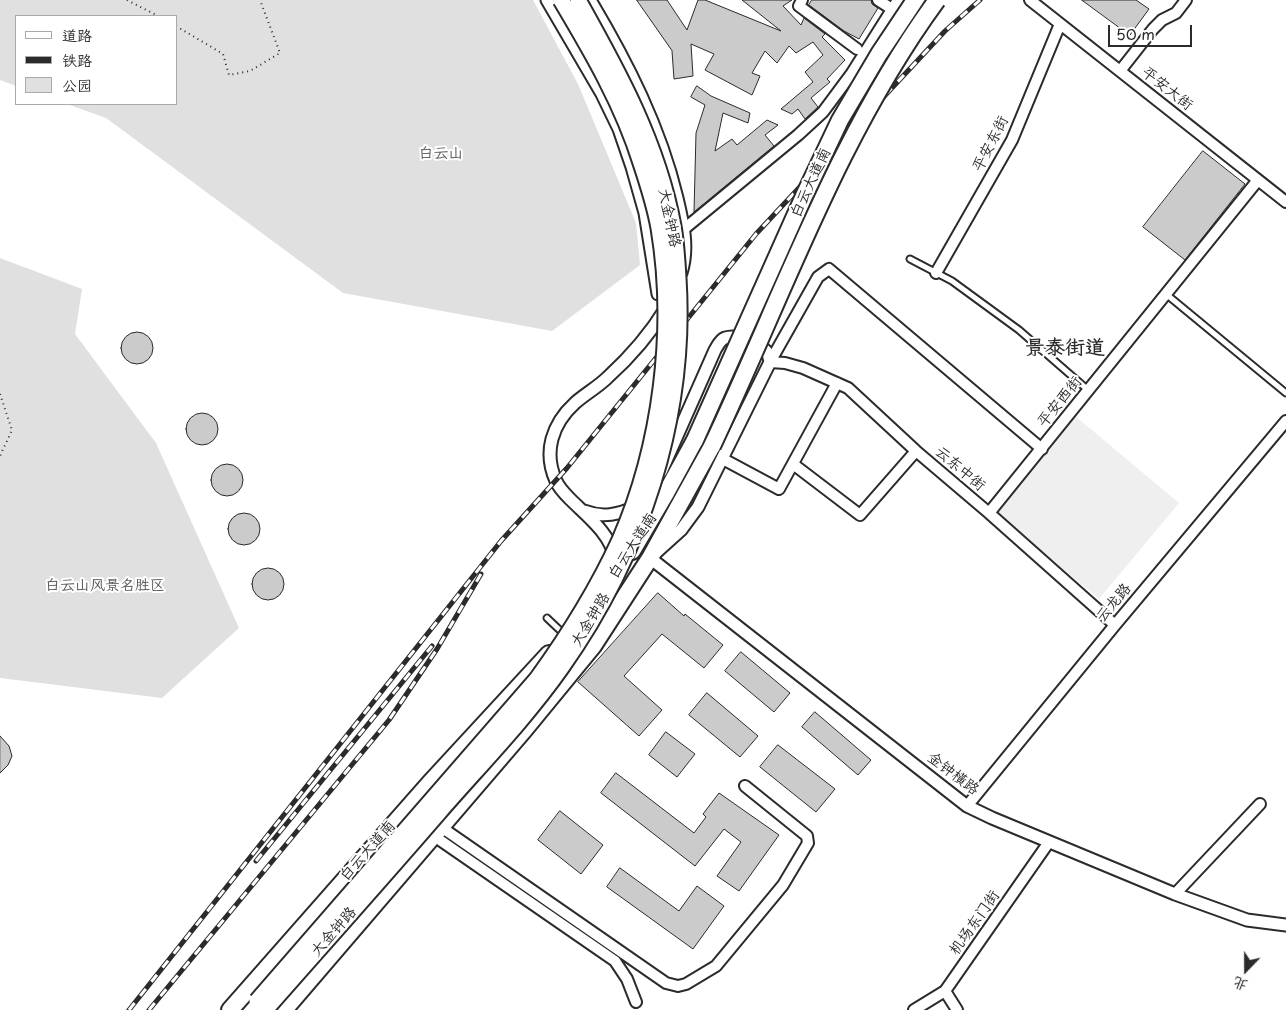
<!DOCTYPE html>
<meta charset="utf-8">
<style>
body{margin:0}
#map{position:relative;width:1286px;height:1010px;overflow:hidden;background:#fff;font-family:"Playpen Sans","LXGW WenKai TC",sans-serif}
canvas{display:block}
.legend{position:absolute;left:15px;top:15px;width:162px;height:90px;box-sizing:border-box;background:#fff;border:1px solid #aaa;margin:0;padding:6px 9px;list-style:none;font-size:15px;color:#2b2b2b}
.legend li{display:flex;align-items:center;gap:10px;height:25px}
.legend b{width:25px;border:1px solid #aaa}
.north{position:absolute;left:1221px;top:945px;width:50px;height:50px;-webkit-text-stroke:4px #fff;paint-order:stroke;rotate:202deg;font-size:14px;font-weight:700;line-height:20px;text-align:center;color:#2b2b2b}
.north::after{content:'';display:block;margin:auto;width:18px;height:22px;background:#2b2b2b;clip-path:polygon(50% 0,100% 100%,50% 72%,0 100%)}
.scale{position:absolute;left:1108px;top:25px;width:84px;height:22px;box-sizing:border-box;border:2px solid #2b2b2b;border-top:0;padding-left:6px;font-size:15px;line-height:18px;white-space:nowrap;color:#2b2b2b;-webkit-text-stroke:4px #fff;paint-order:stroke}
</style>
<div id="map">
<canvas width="1286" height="1010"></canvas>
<ul class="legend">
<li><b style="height:6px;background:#fff"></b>道路</li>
<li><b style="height:6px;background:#2b2b2b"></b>铁路</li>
<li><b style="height:14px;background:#e0e0e0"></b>公园</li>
</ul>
<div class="north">北</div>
<div class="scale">50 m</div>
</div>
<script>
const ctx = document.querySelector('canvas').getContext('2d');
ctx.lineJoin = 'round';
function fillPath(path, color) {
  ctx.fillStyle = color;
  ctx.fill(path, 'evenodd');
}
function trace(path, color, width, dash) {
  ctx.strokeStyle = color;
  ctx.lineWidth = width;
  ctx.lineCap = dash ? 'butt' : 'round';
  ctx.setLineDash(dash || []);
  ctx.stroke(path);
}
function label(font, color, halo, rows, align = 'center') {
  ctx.font = font + ' "Playpen Sans","LXGW WenKai TC",sans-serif';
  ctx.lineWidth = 4;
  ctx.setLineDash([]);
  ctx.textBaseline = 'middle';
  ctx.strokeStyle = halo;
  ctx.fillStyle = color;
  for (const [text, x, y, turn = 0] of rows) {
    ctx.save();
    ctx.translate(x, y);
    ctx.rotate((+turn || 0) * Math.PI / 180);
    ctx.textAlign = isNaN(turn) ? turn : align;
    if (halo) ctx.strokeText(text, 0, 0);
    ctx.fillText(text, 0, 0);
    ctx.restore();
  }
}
fillPath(new Path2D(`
 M1074 415 1179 503 1099 599 993 510Z`), '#efefef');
fillPath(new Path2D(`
 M0 0H533L578 84 636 223 640 265 552 331 343 293 106 118 67 104H176V16H16V86L0 80Z
 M0 258 82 289 75 334 156 443 239 628 162 698 0 678Z`), '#e0e0e0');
const building = new Path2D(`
 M637 0H667L687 30 698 0H705L781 31 742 0H792L783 6 801 25 804 18 825 34 822 37 845 60 827 79 830 82 811 98 818 107 805 119 798 109 792 114 781 109 813 82 805 72 823 55 813 42 796 53 789 46 777 63 765 51 752 73 760 76 752 95 705 70 714 54 691 44 693 76 674 79 672 51Z
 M812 0H871L872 4 878 8 859 39 844 31 809 5Z
 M1082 0H1136L1149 9 1130 35Z
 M697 86 711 96 750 113 748 123 723 113 715 151 732 139 737 145 767 120 778 125 765 135 774 146 694 212 696 133 705 105 691 97Z
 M1203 151 1245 184 1185 260 1143 227Z
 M121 348a16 16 0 1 1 32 0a16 16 0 1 1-32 0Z
 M186 429a16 16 0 1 1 32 0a16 16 0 1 1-32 0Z
 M211 480a16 16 0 1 1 32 0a16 16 0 1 1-32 0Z
 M228 529a16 16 0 1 1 32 0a16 16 0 1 1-32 0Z
 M252 584a16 16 0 1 1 32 0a16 16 0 1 1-32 0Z
 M658 593 684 616 685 614 723 645 704 668 662 634 624 676 662 710 639 736 578 682Z
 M741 652 790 693 774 712 725 671Z
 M707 693 758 736 740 757 689 715Z
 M815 712 871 760 858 775 802 727Z
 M666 732 695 754 677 777 649 755Z
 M0 736 9 746 12 756 8 765 0 773Z
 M778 745 835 789 816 812 760 767Z
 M616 773 694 833 706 817 703 814 719 793 779 835 739 891 717 876 741 842 724 829 695 866 601 793Z
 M560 811 603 845 581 874 538 840Z
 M620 868 679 911 697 886 724 906 693 949 607 887Z`);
fillPath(building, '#cbcbcb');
trace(building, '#2b2b2b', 1);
const service = new Path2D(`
 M910 259 952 281 1019 330 1088 390
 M1166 294 1286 393
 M547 618 566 636`);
const minor = new Path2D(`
 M802 0 799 6 857 49
 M878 0 892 9
 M1030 0 1286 202
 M1120 71 1153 29 1162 20 1176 13 1186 0
 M684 229 798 135 823 112 852 73 898 0
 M936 273 1012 140 1060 24
 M1042 449 829 269 818 277 770 362 785 363 803 368 848 388 916 451 989 513 1115 625
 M723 459 779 489 837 383
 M793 464 860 515 916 451
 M989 513 1258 180
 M967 806 1115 625 1286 421
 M441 827 666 983 678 986 686 984 716 966 783 885 808 843 807 836 745 786
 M434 836 615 961 627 979 636 1002
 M1175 894 1260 804
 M945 991 957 1010
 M914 1010 945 991 1049 842`);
const tertiary = new Path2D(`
 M547 0 602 94 619 129 632 167 645 213 658 294
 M590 0C627 62 660 127 677 198 683 223 689 248 681 273
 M661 472 715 350C718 345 720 340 725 338 737 334 758 342 766 351 769 354 769 358 770 362L698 507 681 530 650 558 967 806 992 818 1175 894 1247 920 1286 925
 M584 511C602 518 618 515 635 507
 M615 558C610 533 587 516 570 499 564 493 559 488 556 481 543 452 552 424 575 403 585 394 598 387 608 377 630 357 650 334 666 308`);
const trunk = new Path2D(`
 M632 551 666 493 695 440
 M230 1010 429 784 549 654
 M284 1010 524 730 593 646 650 558 712 446`);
trace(service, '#2b2b2b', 9);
trace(minor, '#2b2b2b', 14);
trace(tertiary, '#2b2b2b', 15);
trace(trunk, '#2b2b2b', 20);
trace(new Path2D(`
 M127 0 158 16
 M176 26 223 54 229 75 250 71 280 53 260 0
 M0 394 12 430 0 456`), '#2b2b2b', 2, [1, 4]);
trace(service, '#fff', 5);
trace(minor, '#fff', 10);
trace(tertiary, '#fff', 11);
trace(trunk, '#fff', 16);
const rail = new Path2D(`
 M256 861 432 646
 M129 1010 501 541 567 468 756 234 945 31 980 0
 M149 1010 389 720 437 649 481 574`);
trace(rail, '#2b2b2b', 5);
trace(rail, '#fff', 3, [9]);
const primaryBridge = new Path2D(`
 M257 1001 537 679C569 635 597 590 620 540 661 446 676 330 659 228 655 206 648 184 641 163 623 105 592 52 561 0
 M266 1009C324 943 383 877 440 811 481 764 525 719 561 668 641 555 687 417 678 278 677 261 676 243 673 226 658 144 618 71 578 0`);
const trunkBridge = new Path2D(`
 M695 440 804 196 840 120 879 54 915 0
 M712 446C783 296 838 135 937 0`);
trace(primaryBridge, '#2b2b2b', 19, []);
trace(trunkBridge, '#2b2b2b', 20, []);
trace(primaryBridge, '#fff', 15);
trace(trunkBridge, '#fff', 16);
label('15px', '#2b2b2b', '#fff', [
 ["平安大街",1167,89,38],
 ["平安东街",991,144,-63],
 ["白云大道南",811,183,-65],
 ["大金钟路",669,218,78],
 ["平安西街",1060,402,-51],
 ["云东中街",960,469,40],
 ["白云大道南",633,546,-57],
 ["云龙路",1114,603,-50],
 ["大金钟路",591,620,-59],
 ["金钟横路",953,774,37],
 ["白云大道南",368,851,-48],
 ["机场东门街",975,923,-55],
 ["大金钟路",334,932,-49]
]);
label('15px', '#585858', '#fff', [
 ["白云山",441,154],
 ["白云山风景名胜区",105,586]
]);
label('bold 20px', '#2b2b2b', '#fff', [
 ["景泰街道",1065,348]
]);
</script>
